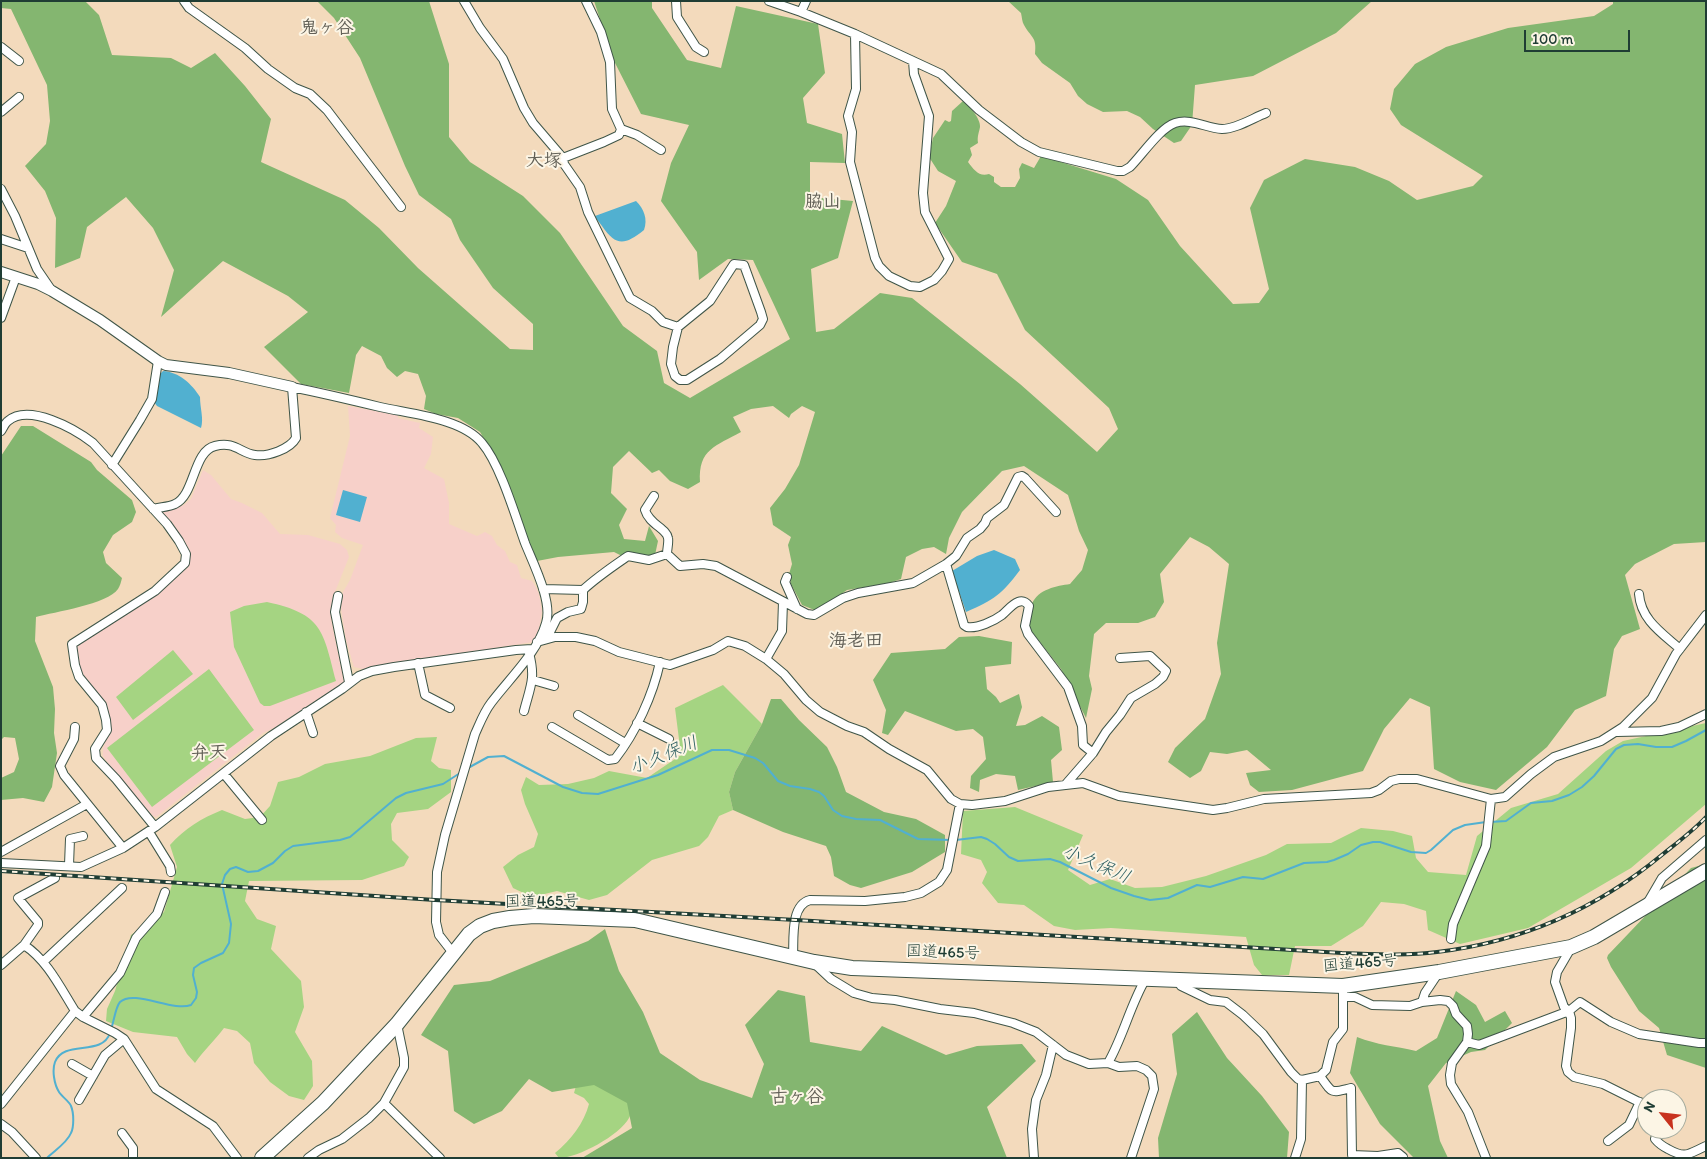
<!DOCTYPE html>
<meta charset="utf-8">
<style>
body{margin:0}
#map{position:relative;width:1707px;height:1159px;overflow:hidden;background:#f3dabc;font-family:Itim,sans-serif}
canvas{display:block}
.frame{position:absolute;inset:0;border:2px solid #1f3d34;pointer-events:none}
.north{position:absolute;left:1637px;top:1089px;width:50px;height:50px;box-sizing:border-box;background:#fcf5e5;border:1px solid #a4ab9e;border-radius:50%;rotate:299deg;font-size:14px;font-weight:700;line-height:20px;text-align:center;color:#1f3d34}
.north::after{content:'';display:block;margin:auto;width:18px;height:22px;background:#c8321e;clip-path:polygon(50% 0,100% 100%,50% 72%,0 100%)}
.scale{position:absolute;left:1524px;top:30px;width:106px;height:22px;box-sizing:border-box;border:2px solid #1f3d34;border-top:0;padding-left:6px;font-size:15px;line-height:18px;white-space:nowrap;color:#1f3d34;-webkit-text-stroke:4px #fcf5e5;paint-order:stroke}
</style>
<div id="map">
<canvas width="1707" height="1159"></canvas>
<div class="frame"></div>
<div class="north">N</div>
<div class="scale">100 m</div>
</div>
<script>
const ctx = document.querySelector('canvas').getContext('2d');
ctx.lineJoin = 'round';
function fillPath(path, color) {
  ctx.fillStyle = color;
  ctx.fill(path, 'evenodd');
}
function trace(path, color, width, dash) {
  ctx.strokeStyle = color;
  ctx.lineWidth = width;
  ctx.lineCap = dash ? 'butt' : 'round';
  ctx.setLineDash(dash || []);
  ctx.stroke(path);
}
function label(font, color, halo, rows, align = 'center') {
  ctx.font = font + ' Itim,"Klee One",sans-serif';
  ctx.lineWidth = 4;
  ctx.setLineDash([]);
  ctx.textBaseline = 'middle';
  ctx.strokeStyle = halo;
  ctx.fillStyle = color;
  for (const [text, x, y, turn = 0] of rows) {
    ctx.save();
    ctx.translate(x, y);
    ctx.rotate((+turn || 0) * Math.PI / 180);
    ctx.textAlign = isNaN(turn) ? turn : align;
    if (halo) ctx.strokeText(text, 0, 0);
    ctx.fillText(text, 0, 0);
    ctx.restore();
  }
}
fillPath(new Path2D(`
 M348 406 398 415V418L420 423 419 428 433 437 431 454 424 468 444 479 449 503V524L477 536 485 532 492 536 497 545 505 551 510 562 517 565 521 578 532 581 535 586 539 594 542 611 539 629 533 642 363 669 354 667 346 640 341 608 343 592 350 580 363 545 342 538 335 532 336 525 330 518 350 436Z
 M203 470 211 475 231 499 242 503 262 513 280 534 308 535 340 544 347 550 349 557 333 597 331 619 344 682 274 728 263 733 156 817 153 816 118 777 103 756V748L109 734 105 710 81 674 74 649 77 640 152 593 185 560 182 539 163 512 184 505 191 499Z`), '#f7d0c9');
fillPath(new Path2D(`
 M267 602C323 614 323 631 336 681L270 706H264L260 703 234 647 230 612 244 606Z
 M173 650 193 674 133 720 116 697Z
 M209 669 254 730 152 807 107 748Z
 M723 685 762 724 735 772 729 792 733 810 719 816 708 837 699 846 652 860 607 895 589 900 557 891 532 897 513 888 503 867 518 855 534 847 538 834 525 804 521 790 526 777 539 785 568 784 594 778 609 771 647 778 681 755 675 708Z
 M1706 723V804L1631 868 1528 928 1460 944 1428 930 1426 911 1404 904 1381 902 1363 926 1331 946H1295L1289 975H1262L1254 965 1246 937 1111 928 1075 930 1054 926 1024 905 998 903 982 883 987 872 981 860 961 854 963 811 1015 807 1083 835 1068 870 1090 885 1110 879 1135 888 1162 887 1206 876 1266 855 1287 844 1331 843 1361 828 1393 831 1412 836 1416 858 1428 872 1466 875 1477 836 1511 808 1558 794 1606 751 1623 741Z
 M437 737 431 761 439 768 451 770V792L428 809 397 813 391 824 392 840 409 857 404 866 362 880 249 881 245 901 257 919 276 926 271 949 301 981 304 1007 295 1032 312 1061 313 1086 304 1100 289 1096 270 1082 254 1063 250 1043 237 1031 224 1028C215 1040 204 1050 195 1063L187 1054 177 1037 133 1032 106 1021 107 1009 115 991 131 935 164 912 177 867 170 845C184 829 202 818 222 810L245 819 260 817 270 806 278 782 299 777 325 764 370 756 416 738Z
 M585 1080 633 1099C632 1105 632 1113 629 1118 620 1135 578 1158 559 1158L555 1153C571 1140 584 1123 589 1104L584 1098 574 1093 576 1086Z`), '#a5d482');
fillPath(new Path2D(`
 M1 1H85L99 15 112 55 171 58 191 68 215 53 245 86 271 119 261 162 345 200 379 228 418 268 510 349 533 350V324L493 288 460 240 451 219 419 195 405 166 360 58 334 18 317 1H429L449 64V137L470 162 523 196 560 233 623 326 657 351 664 383 690 398 790 339 753 260 728 259 699 280 697 252 661 201 671 163 689 125 641 114 614 61 594 1H652V8L687 60 721 68 736 6 818 24 825 73 803 98 807 123 842 134 845 163 810 162V197L853 201 838 258 811 269 816 332 834 329 880 293 912 298 1020 384 1097 452 1118 429 1109 408 1025 330 997 274 962 262 935 223 946 206 956 181 938 171 929 157 933 138 945 120 949 122 951 121 952 111 963 101C969 105 981 119 980 127 979 133 977 136 978 143L970 148 972 155 968 162C974 170 979 177 989 174L994 177V182L1001 187H1015L1020 178 1019 169 1022 163 1034 168 1041 156 1116 179 1148 200 1180 246 1233 304 1259 303 1269 289 1250 208 1264 180 1305 159 1355 167 1389 181 1417 200 1473 186 1483 176 1401 125 1390 109 1394 89 1415 64 1446 47 1508 28 1594 16 1613 4V1H1706V542L1674 544 1635 564 1625 575 1640 629 1622 636 1614 649 1606 696 1575 710 1547 747 1496 790 1460 782 1434 769 1430 707 1410 698 1384 729 1363 771 1292 790 1259 792 1250 785 1246 773 1271 770 1247 750 1227 754 1210 752 1201 771 1190 778 1168 762 1175 748 1205 719 1221 674 1217 643 1229 564 1209 547 1190 537 1160 574 1164 602 1155 617 1138 623H1106L1094 634 1089 676 1092 689 1086 718 1061 669 1029 628C1030 621 1030 611 1032 604 1038 589 1057 586 1070 584L1082 570 1088 550 1079 531 1068 495 1024 466 1002 471 962 512 949 538 946 554 934 547 922 549 906 557 901 579 889 583 847 590 817 611 802 605 791 584 789 574 792 564 788 545 791 537 773 525 770 508 785 489 799 465 815 412 802 406 791 414 789 418 773 406 751 409 733 417 741 432C716 446 698 449 700 482L688 489 670 481 659 470 652 473 629 451 613 467 611 493 627 509 619 525 624 539 645 541 649 526 658 541 655 555 622 556 614 552 558 557 537 561 492 452 480 432 458 418 436 414 424 409 426 396 418 374 405 371 397 377 387 368 381 356 362 346 356 355 349 393 301 384 264 347 308 312 288 296 223 261 161 317 174 270 153 228 126 197 87 227 80 258 55 268 56 218 45 191 25 166 46 144 50 121 47 85 11 9 1 8Z
 M1008 1H1372L1336 33 1253 76 1195 85 1192 125 1181 141 1174 143 1153 129 1140 117 1127 111 1103 112 1087 104 1078 96 1070 83 1042 63 1035 54C1037 36 1031 38 1024 25 1022 22 1022 17 1021 13Z
 M21 426H33L91 462 97 470 132 500 136 512 132 522 113 535 103 552 106 563 122 578C121 582 120 586 118 589 108 604 54 612 36 617L35 641 53 687 55 709 54 733 57 753 52 787 44 802 23 798 1 800V778L14 772 19 759 15 738 4 737 1 740V456Z
 M979 636 1012 642 1011 664 985 667 987 689 996 697 1000 703 1019 694 1022 707 1016 726 1025 725 1042 716 1059 727 1062 750 1051 760 1053 782 1018 790 1015 776 996 774 980 780 979 792 970 788 971 776 986 759 983 737 973 729 956 731 905 711 888 735 882 733 886 710 873 680 891 653 945 649 959 637Z
 M771 699H781L799 720 827 747 837 767 846 792 884 812 916 819 945 835V852L912 872 861 888 850 885 834 876 831 857 826 846 783 832 733 810 729 792 735 772 762 724Z
 M1706 864V1068L1667 1055 1659 1028 1639 1011 1611 967 1607 958 1608 955 1691 868Z
 M605 929 619 971 643 1012 660 1053 700 1080 752 1098 764 1064 745 1025 778 990 805 996 810 1042 861 1051 882 1026 946 1055 977 1046 1022 1044 1036 1061 987 1107 1007 1158H582L632 1128 627 1103 594 1085 552 1092 529 1079 502 1111 474 1124 454 1111 448 1051 421 1035 454 985 490 981 588 941Z
 M1456 991 1476 1005 1485 1022 1505 1011 1512 1023 1485 1050 1471 1052 1446 1063 1428 1086 1440 1141 1448 1158H1414L1380 1124 1350 1073 1357 1037C1377 1045 1395 1046 1416 1051L1437 1038Z
 M1197 1012 1227 1058 1262 1096 1289 1132 1287 1158H1159L1158 1138 1177 1074 1172 1034Z`), '#84b670');
fillPath(new Path2D(`
 M636 201C644 209 648 219 644 230 624 246 616 246 602 226 599 222 597 220 595 216Z
 M163 371C179 372 192 384 200 397 200 408 204 419 201 428L157 406 154 402 159 375Z
 M343 490 367 497 360 522 336 515Z
 M994 550 1015 559 1020 570C1002 594 994 600 966 612L952 571 977 556Z`), '#51b0d0');
trace(new Path2D(`
 M468 768 488 757 504 756 563 787 582 793 598 794 658 775 712 750H729L755 758 763 763 778 781 790 786 810 789 819 792 824 796 833 810 842 816 856 819 880 820 918 839 951 840
 M1490 822 1506 821 1531 803 1552 801 1569 795 1582 787 1594 776 1616 749 1624 745 1638 744 1656 747H1672L1686 741 1706 730
 M956 840 981 837 987 839 995 844 1009 857 1018 861 1050 859 1060 862 1111 888 1134 896 1150 900 1168 898 1197 885 1210 887 1243 877 1263 879 1304 863 1327 862 1334 860 1348 854 1361 845 1373 842H1380L1411 852 1426 853 1431 850 1453 830 1465 825 1486 822
 M111 1029C114 1022 115 1008 120 1002 134 989 173 1012 191 1005L196 998 197 992 193 975 194 968 201 963 223 953 229 943 231 924 222 884 225 875 230 869 236 867 248 872 258 871 273 863 285 851 293 846 340 840 350 837 396 798 406 793 443 784 460 773
 M47 1158C54 1151 67 1143 71 1133 74 1127 74 1113 71 1106 69 1101 62 1097 59 1092 54 1084 52 1070 55 1062 64 1039 102 1057 110 1033`), '#51b0d0', 2);
const minor = new Path2D(`
 M184 1 189 8 245 48 268 69 295 88 310 94 327 110 401 207
 M464 1 480 28 503 59 524 108 533 123 563 158 564 164 580 187 588 212 630 298 652 311 663 322 678 327
 M676 1 677 17 696 47 704 52
 M769 1 801 12 855 34 941 74 979 110 1021 142 1039 152 1117 171H1123L1130 167C1142 155 1160 128 1175 123 1191 118 1206 128 1222 129 1236 129 1253 118 1266 113
 M801 12 806 1
 M855 34 856 89 848 116 852 132 850 162 875 258 879 266 889 276 910 286 920 287 934 280 942 271 949 259 925 212 923 193 929 116 914 74 913 61
 M1 47 19 61
 M1 112 19 97
 M621 129 637 135 661 150
 M563 158 604 142 619 135 621 129 612 109 610 62 601 32 586 1
 M1 189 15 216 37 269 52 291
 M1 239 28 248
 M734 264 744 265 761 312 763 319 760 325 720 359 687 380H680L675 376 671 364 673 347 678 327 710 301Z
 M1 318 16 277
 M1 431C3 428 5 423 8 421 29 403 75 429 93 443L167 524 179 541 186 554 185 563 155 591 72 644 75 665 79 677 102 705 106 720 107 730 95 749 96 758 116 779 155 827
 M112 465 140 420 152 399 158 361
 M654 496 645 510C649 524 667 529 668 538 669 542 667 549 667 554
 M153 509C160 507 169 507 175 504 195 495 193 451 215 446 235 441 240 453 255 455 268 457 290 449 296 438L292 387C321 393 351 400 380 407 410 414 462 418 482 443 500 464 515 515 525 543 533 563 553 602 546 623 538 652 509 679 491 703 484 712 480 723 475 734L445 835 437 872 436 922 439 935 453 953
 M946 564 964 625 967 627C977 629 994 621 1002 615 1007 611 1012 604 1018 602 1023 600 1026 602 1029 606L1025 626 1028 634 1068 687 1082 726 1083 745 1093 753 1066 784
 M787 577 785 582 797 609
 M543 589 583 590
 M1639 594C1641 620 1662 633 1680 649
 M338 596 335 612 349 682
 M540 638 550 632 557 618 568 612 581 609 583 602V590C597 577 612 567 628 556L649 560 667 554 680 566 703 564 716 566 807 614 814 615 843 598 858 593 913 583 946 564 956 556 967 538 980 529 985 523 987 518 1004 505 1018 477 1022 476 1025 478 1056 512
 M537 642 555 637H576L595 641 619 652 670 665 713 650 728 641 745 646 766 659 784 674 806 700 820 712 847 726 864 732 889 749 927 770 951 799 960 804 972 805 1005 801 1048 787 1083 783 1119 796 1213 810 1227 808 1264 799 1371 793 1379 790 1391 781 1399 779H1417L1491 799 1505 797 1531 774 1554 757 1601 741 1623 727 1652 698 1676 654 1706 615
 M766 659 782 631 783 602
 M418 663 425 695 450 708
 M533 680 554 686
 M524 711C530 687 536 679 529 653
 M306 712 313 733
 M578 715 625 743
 M637 723 669 739
 M75 727 74 739 60 766 64 775 123 848
 M552 727 608 760 615 759C636 732 653 695 660 662
 M1617 732 1661 731 1679 727 1706 714
 M1093 753 1106 732 1120 715 1131 698 1155 684 1163 677 1166 671 1150 656 1120 658
 M224 774 262 820
 M149 832 170 866 171 872
 M1 852 87 804
 M1 863 81 867 123 848 155 827 271 736 342 689 359 676 372 671 394 667 516 650 532 649
 M69 865 70 839 83 836
 M1648 902 1662 878 1706 840
 M1451 939 1453 924 1486 846 1491 799
 M1571 948 1557 972 1555 982 1564 1007 1569 1011 1571 1018V1028L1566 1066 1568 1072 1574 1077 1603 1084 1647 1106
 M793 956C794 940 790 905 810 900L865 901 905 897 921 893 939 882 947 870 960 804
 M43 962 122 888
 M815 964 831 979 854 993 872 998 895 1000 940 1009 974 1013 1013 1023 1036 1032 1066 1055 1089 1064 1108 1063C1123 1037 1130 1006 1145 980
 M1 965 24 945 38 925V922L18 898 55 878
 M1177 980 1181 986 1210 1000 1226 1002 1243 1015 1263 1034 1291 1072 1298 1079 1302 1080 1320 1076 1326 1070 1333 1042 1343 1029V992
 M1344 997H1355L1372 1005 1410 1006 1422 1002 1440 1000 1448 1001 1453 1006 1456 1014 1467 1026 1468 1034 1467 1042 1452 1063 1450 1075 1451 1084 1468 1112 1486 1158
 M1422 1002 1425 993 1439 972
 M75 1011 83 1017 115 1033 124 1039 156 1089 213 1126 237 1158
 M83 1017 120 973 136 938 157 914 165 892
 M1467 1042 1479 1045 1569 1011 1580 1002 1611 1022 1639 1034 1699 1043H1706
 M1108 1063 1119 1067 1137 1066 1146 1070 1152 1076 1154 1089 1131 1158
 M72 1064 93 1076
 M1320 1076C1333 1094 1330 1093 1351 1088L1352 1155 1378 1156 1398 1153 1403 1157
 M79 1100 105 1055 124 1039
 M384 1103 440 1158
 M1 1104 75 1011C60 987 47 960 24 945
 M1 1124 12 1132 36 1158
 M1658 1129 1655 1139C1659 1144 1662 1146 1668 1149 1686 1159 1688 1154 1706 1146
 M122 1133 133 1148V1158
 M1608 1141 1629 1125 1640 1102
 M308 1158 319 1150 342 1139 369 1118 384 1103 404 1067V1058L397 1024
 M1034 1158 1032 1129 1036 1100 1046 1075 1053 1045
 M1295 1158 1301 1139 1302 1080`);
const tertiary = new Path2D(`
 M1 272 38 284 52 291 100 320 158 361 166 365 229 373 292 387`);
const trunk = new Path2D(`
 M262 1158 323 1103 397 1024 469 934 480 926 493 921 510 918 534 916 635 920 814 962 852 968 1343 986 1439 972 1571 947 1594 937 1706 871`);
trace(minor, '#3f5548', 10);
trace(tertiary, '#3f5548', 12);
trace(trunk, '#3f5548', 16);
trace(minor, '#fff', 8);
trace(tertiary, '#fff', 10);
trace(trunk, '#fff', 14);
const rail = new Path2D(`
 M1 871 435 900 796 920 1342 953C1374 954 1406 956 1437 952 1522 942 1598 908 1663 854 1678 842 1693 831 1706 817`);
trace(rail, '#1f3d34', 4);
trace(rail, '#fcf5e5', 2, [5.5]);
label('16px', '#1f3d34', '#fcf5e5', [
 ["国道465号",542,902,-1],
 ["国道465号",943,953,2],
 ["国道465号",1360,964,-5]
]);
label('bold 18px', '#626057', '#fcf5e5', [
 ["鬼ヶ谷",327,28],
 ["大塚",544,161],
 ["脇山",823,202],
 ["海老田",856,641],
 ["弁天",209,753],
 ["古ヶ谷",797,1097]
]);
label('italic 18px', '#2e6063', '#fcf5e5', [
 ["小久保川",664,756,-22],
 ["小久保川",1096,865,23]
]);
</script>
